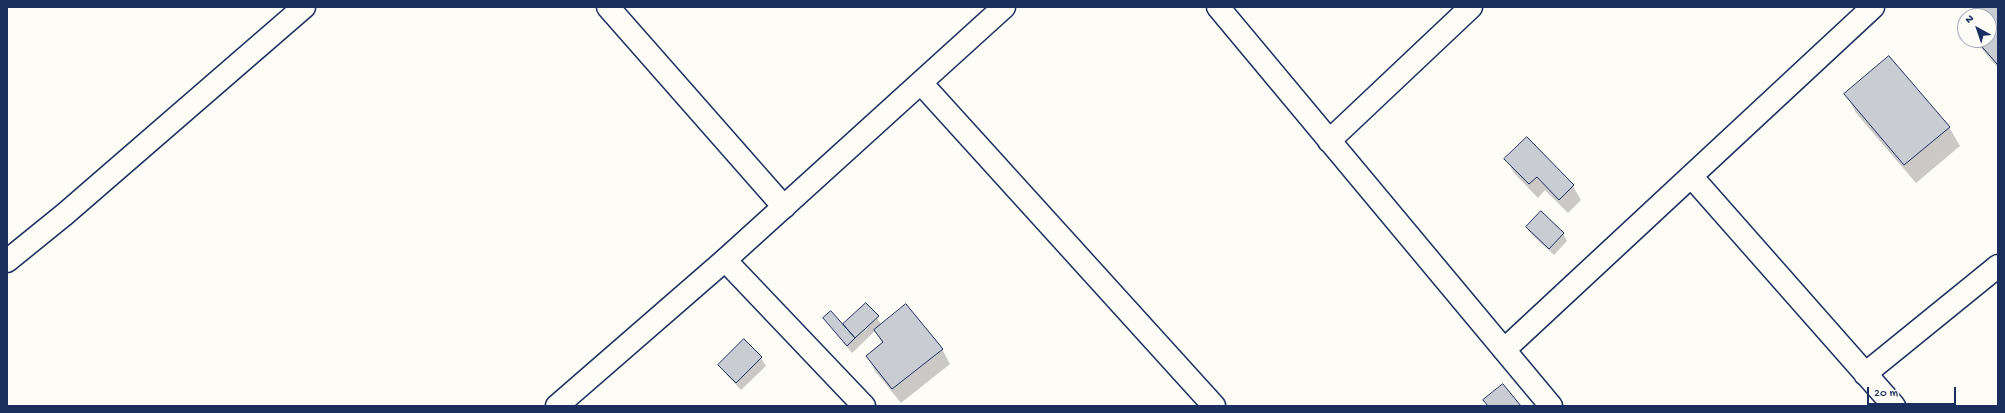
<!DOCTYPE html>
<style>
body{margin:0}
#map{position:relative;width:2005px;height:413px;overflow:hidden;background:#fdfcf7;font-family:"Gochi Hand",sans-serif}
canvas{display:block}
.frame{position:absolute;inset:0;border:8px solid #1b2f5e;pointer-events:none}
.north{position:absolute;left:1957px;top:8px;width:40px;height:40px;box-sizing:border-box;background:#fdfcf7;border:1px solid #a3aaba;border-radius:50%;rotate:320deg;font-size:11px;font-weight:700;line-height:16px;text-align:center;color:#1b2f5e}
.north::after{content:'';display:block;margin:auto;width:14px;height:18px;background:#1b2f5e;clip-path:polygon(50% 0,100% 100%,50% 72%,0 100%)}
.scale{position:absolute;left:1867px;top:387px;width:89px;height:18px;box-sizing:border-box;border:2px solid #1b2f5e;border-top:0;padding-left:5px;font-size:12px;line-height:14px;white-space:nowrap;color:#1b2f5e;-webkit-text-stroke:3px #fdfcf7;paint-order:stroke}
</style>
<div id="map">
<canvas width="2005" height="413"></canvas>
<div class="frame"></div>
<div class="north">N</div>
<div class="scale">20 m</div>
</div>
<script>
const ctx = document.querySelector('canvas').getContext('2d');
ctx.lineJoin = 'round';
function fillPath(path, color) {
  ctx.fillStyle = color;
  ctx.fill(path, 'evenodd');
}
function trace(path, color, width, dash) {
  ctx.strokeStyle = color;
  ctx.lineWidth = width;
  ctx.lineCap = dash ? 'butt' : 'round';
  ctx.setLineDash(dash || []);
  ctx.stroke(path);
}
fillPath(new Path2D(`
 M1975 7H1998V68L1974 40H1989V16H1976Z
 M1846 94 1949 127 1960 146 1916 183 1856 113Z
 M1506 159 1573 186 1581 200 1568 213 1545 190 1538 198 1514 173Z
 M1527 227 1563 233 1567 241 1554 255 1532 235Z
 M866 304 882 325 942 349 950 364 901 403 875 371 867 356 883 344 875 331 852 353 824 318 843 325Z
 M744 341 761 358 766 366 741 390 724 372 720 365Z`), '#0003');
const building = new Path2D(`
 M1974 7H1998V65L1976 40H1989V16H1975Z
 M1889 56 1950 127 1904 165 1844 94Z
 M1527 137 1574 185 1559 200 1537 177 1529 184 1504 159Z
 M1541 211 1564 233 1549 249 1526 227Z
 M866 303 879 316 855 338 843 324Z
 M906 304 943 349 892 389 866 356 883 342 874 330Z
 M831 311 855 338 847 346 823 318Z
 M744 339 762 357 736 383 718 365Z
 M1503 384 1521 406H1488L1483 400Z`);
fillPath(building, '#c9ccd3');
trace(building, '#1b2f5e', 1);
const minor = new Path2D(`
 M608 7 784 207
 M1218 7 1551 406
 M921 83 1214 406
 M1329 141 1471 7
 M1691 176 1894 406
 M725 260 864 406
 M7 261 65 214 304 7
 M1504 350 1873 7
 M1865 374 1998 266`);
const tertiary = new Path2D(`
 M557 406 725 260 1004 7`);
trace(minor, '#1b2f5e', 25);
trace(tertiary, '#1b2f5e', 25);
trace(minor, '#fdfcf7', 22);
trace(tertiary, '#fdfcf7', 22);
</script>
